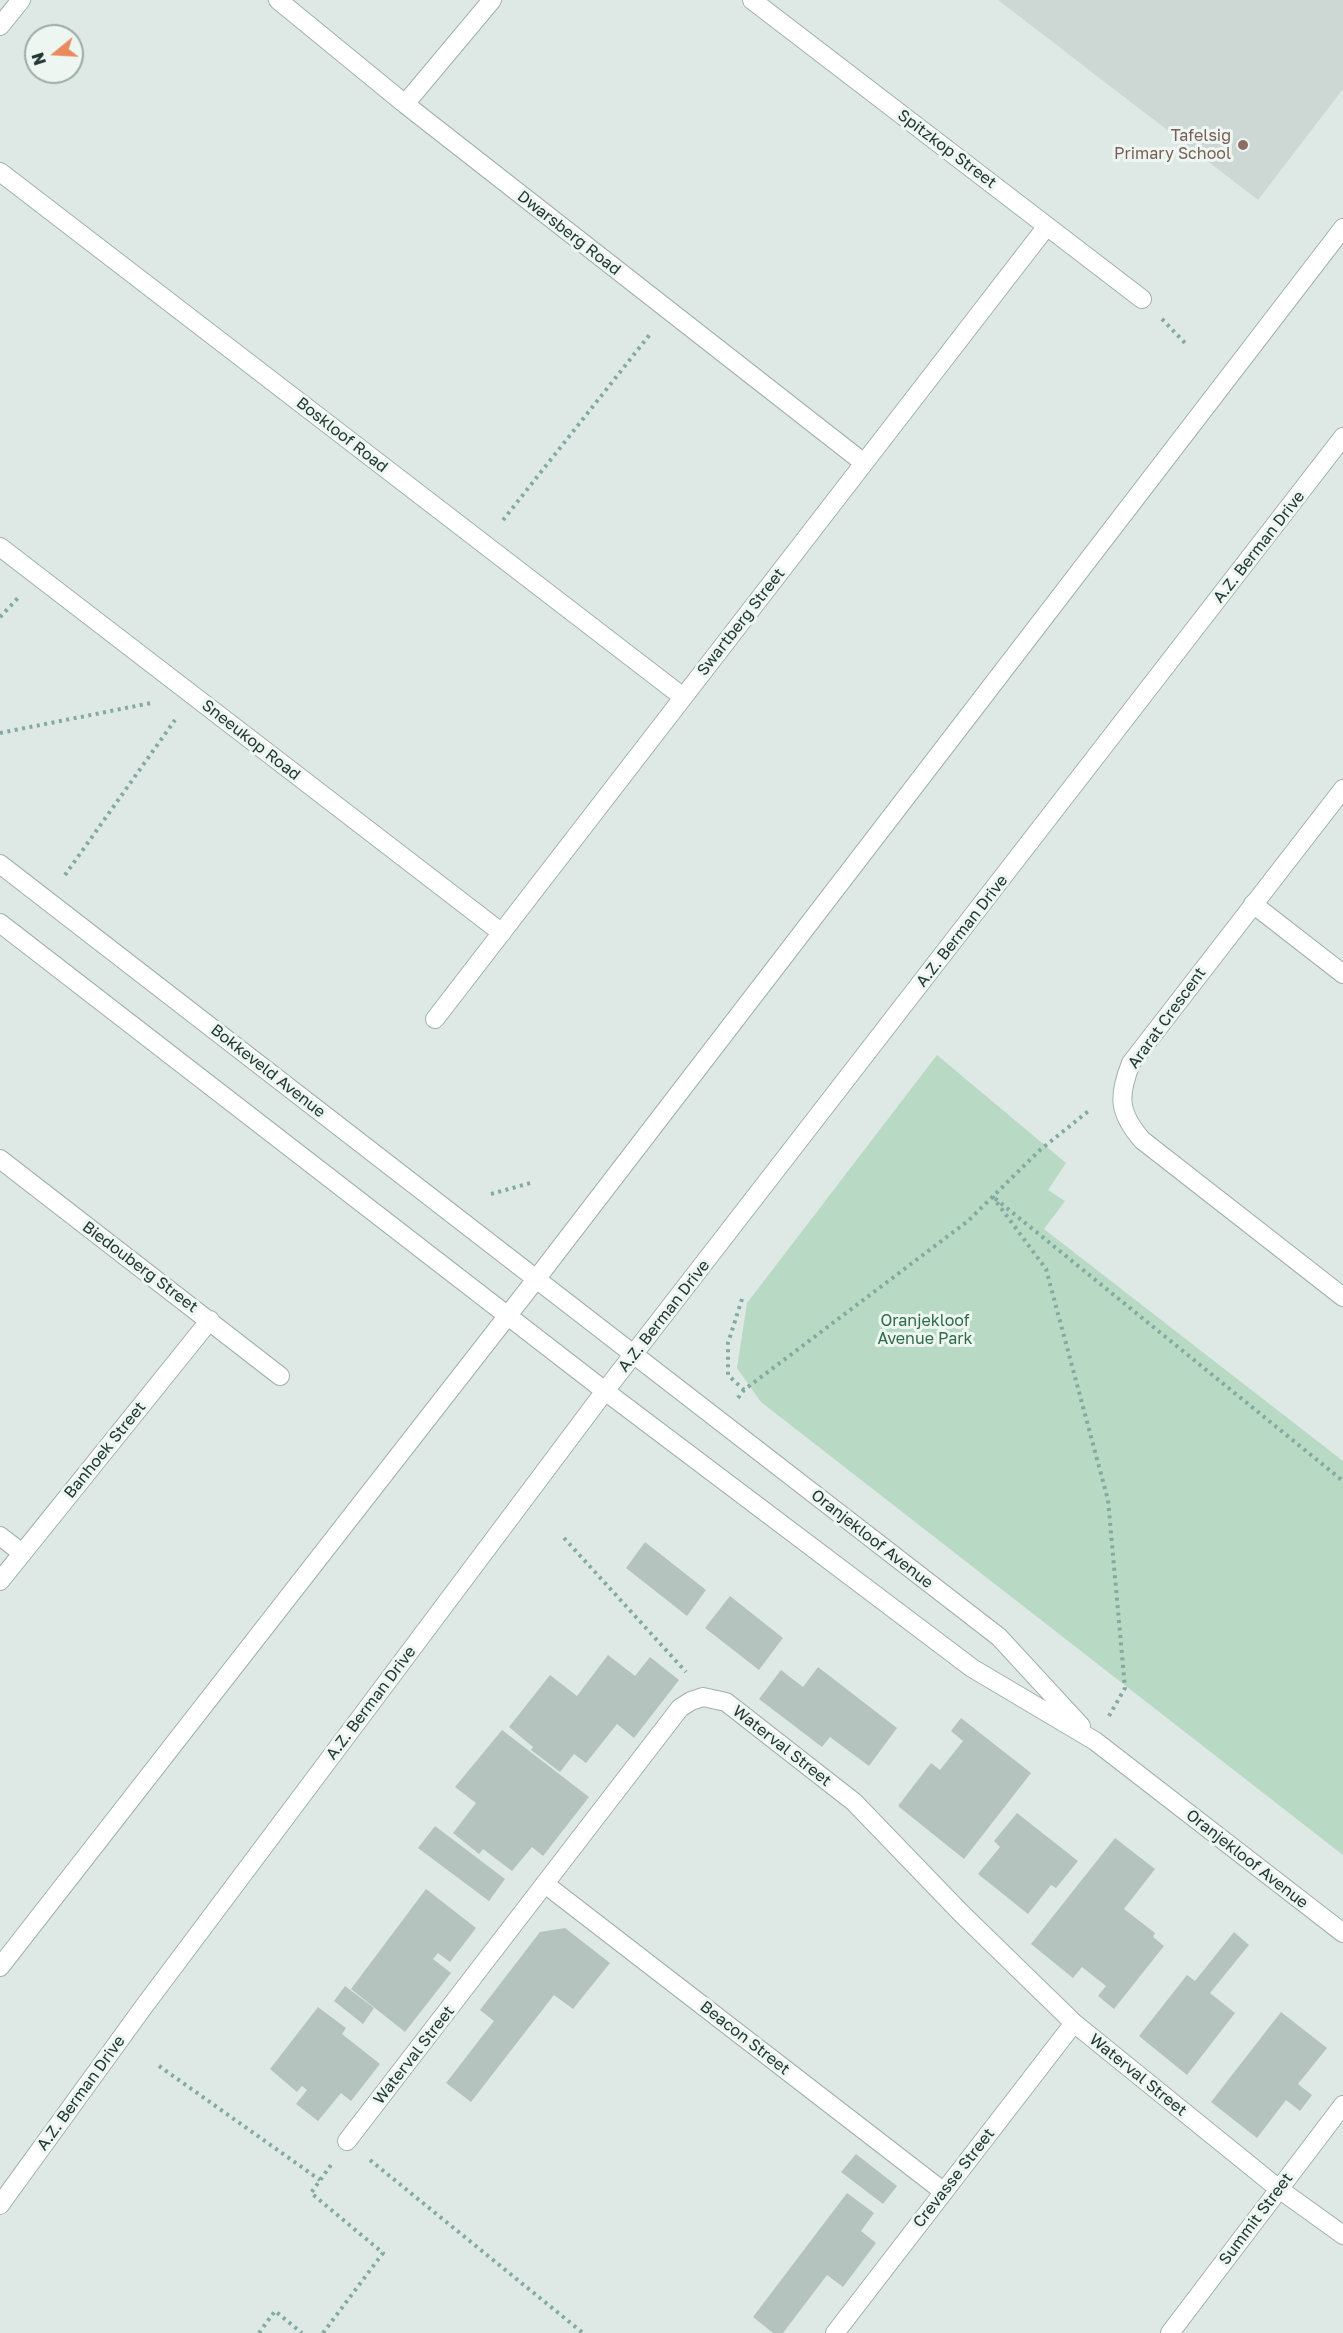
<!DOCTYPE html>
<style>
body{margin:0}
#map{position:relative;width:1343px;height:2333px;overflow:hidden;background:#dee9e5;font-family:"Golos Text",sans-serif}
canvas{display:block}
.north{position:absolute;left:24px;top:24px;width:60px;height:60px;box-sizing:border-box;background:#eef6f2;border:2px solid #9caaa6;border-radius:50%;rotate:252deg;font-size:16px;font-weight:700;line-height:24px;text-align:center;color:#213733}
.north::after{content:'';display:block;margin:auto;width:21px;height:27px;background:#e88a5d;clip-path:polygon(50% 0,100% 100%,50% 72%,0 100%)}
</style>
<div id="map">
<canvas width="1343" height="2333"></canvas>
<div class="north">N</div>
</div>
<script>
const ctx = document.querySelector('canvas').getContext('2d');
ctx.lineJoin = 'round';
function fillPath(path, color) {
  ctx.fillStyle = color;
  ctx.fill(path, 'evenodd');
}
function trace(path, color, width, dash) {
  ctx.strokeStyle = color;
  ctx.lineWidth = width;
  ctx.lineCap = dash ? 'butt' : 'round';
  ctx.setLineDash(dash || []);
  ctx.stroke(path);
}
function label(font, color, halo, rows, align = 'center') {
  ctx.font = font + ' "Golos Text",sans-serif';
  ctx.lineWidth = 6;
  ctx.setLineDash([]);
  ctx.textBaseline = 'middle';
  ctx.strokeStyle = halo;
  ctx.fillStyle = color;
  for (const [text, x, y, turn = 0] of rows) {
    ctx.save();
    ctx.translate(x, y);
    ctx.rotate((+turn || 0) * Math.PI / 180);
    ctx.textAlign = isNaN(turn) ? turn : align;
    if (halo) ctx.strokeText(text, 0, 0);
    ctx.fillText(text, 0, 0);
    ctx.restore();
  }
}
fillPath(new Path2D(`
 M998 0H1343V89L1258 200Z`), '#cdd8d4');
fillPath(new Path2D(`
 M937 1055 1066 1163 1048 1190 1065 1201 1044 1229 1343 1461V1855L761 1402 737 1368 747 1303Z`), '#b8d9c3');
fillPath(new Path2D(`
 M645 1542 706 1590 687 1616 626 1568Z
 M730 1596 783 1638 759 1670 705 1628Z
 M608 1655 635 1676 650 1657 679 1680 634 1738 617 1724 586 1763 574 1754 560 1772 531 1750 533 1747 509 1727 550 1675 577 1696Z
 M818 1667 897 1728 869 1766 830 1737 822 1747 759 1699 781 1670 803 1687Z
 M961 1718 1031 1773 964 1859 898 1806 931 1763 940 1770 963 1741 951 1731Z
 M502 1730 589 1797 543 1856 532 1847 512 1871 483 1849 479 1854 453 1833 476 1803 455 1787Z
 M1017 1813 1078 1861 1056 1888 1051 1885 1028 1914 978 1874 1000 1847 994 1841Z
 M435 1826 505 1879 489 1901 418 1848Z
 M1115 1838 1155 1869 1124 1909 1155 1933 1153 1937 1164 1946 1114 2009 1098 1996 1106 1986 1082 1967 1073 1978 1031 1944Z
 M426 1889 476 1928 450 1962 438 1953 433 1959 451 1973 405 2032 351 1989Z
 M565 1928 610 1963 573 2009 554 1995 471 2102 446 2083 494 2021 480 2010 540 1932Z
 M1234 1932 1249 1945 1210 1993 1235 2013 1187 2075 1139 2036 1187 1975 1195 1981Z
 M345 1986 374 2008 363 2024 334 2001Z
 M318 2007 346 2028 342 2034 380 2064 351 2101 341 2093 318 2121 296 2104 307 2090 302 2086 297 2092 270 2069Z
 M1281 2012 1327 2048 1298 2084 1312 2095 1300 2111 1286 2100 1257 2138 1211 2102Z
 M856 2154 897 2186 883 2204 841 2172Z
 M847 2193 874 2213 861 2231 876 2243 843 2287 827 2275 783 2333H773L753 2317Z`), '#b4c3be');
const minor = new Path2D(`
 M278 0 405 104 864 463
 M752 0 1142 299
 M0 26 21 0
 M405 104 492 0
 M0 172 683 697
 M0 547 502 933
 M1343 789 1131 1063C1118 1096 1118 1112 1142 1140L1343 1297
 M0 864 999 1637 1081 1726
 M1253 904 1343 974
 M0 923 605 1391 972 1668 1095 1741 1343 1933
 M435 1019 1047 226
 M0 1159 280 1376
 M0 1536 22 1553
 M0 1581 210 1320
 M545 1884 944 2192
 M0 1967 537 1278 1343 228
 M347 2141 680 1708 691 1701 703 1697 726 1702 854 1802 961 1913 1074 2023 1279 2189 1343 2235
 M0 2205 142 2009 605 1391 1343 437
 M835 2333 1074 2023
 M1170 2333 1343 2105`);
trace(minor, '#a2b0ac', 20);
trace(new Path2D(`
 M1162 319 1185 343
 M503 520 651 333
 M0 617 18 598
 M0 733 151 703
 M65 875 175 720
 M491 1194 534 1182
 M742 1299 728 1343V1375L744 1390
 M738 1398 744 1390 968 1221 1040 1150 1091 1109
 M564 1538 686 1672
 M1109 1716 1125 1688 1108 1500 1046 1269 992 1196 1343 1481
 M159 2066 320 2180
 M370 2160 583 2333
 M259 2333 275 2311 302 2333
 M323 2333 383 2253 311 2193 331 2165`), '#81aaa0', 4, [3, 4.5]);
trace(minor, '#fff', 18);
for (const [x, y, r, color] of [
 [1243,145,6,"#8d6e63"]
]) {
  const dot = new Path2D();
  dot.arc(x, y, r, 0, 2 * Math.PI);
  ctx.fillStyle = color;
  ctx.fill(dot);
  trace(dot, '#eef6f2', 2);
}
label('16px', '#785e54', '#eef6f2', [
 ["Tafelsig",1231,136],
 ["Primary School",1231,154]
], 'right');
label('16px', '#213733', '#eef6f2', [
 ["Spitzkop Street",947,149,37],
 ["Dwarsberg Road",569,233,38],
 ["Boskloof Road",342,435,38],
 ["A.Z. Berman Drive",1259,547,-52],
 ["Swartberg Street",741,622,-52],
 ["Sneeukop Road",251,740,38],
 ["A.Z. Berman Drive",962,931,-52],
 ["Ararat Crescent",1167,1018,-54],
 ["Bokkeveld Avenue",268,1071,38],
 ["Biedouberg Street",140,1267,37],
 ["A.Z. Berman Drive",664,1316,-52],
 ["Banhoek Street",105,1450,-51],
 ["Oranjekloof Avenue",872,1539,38],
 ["A.Z. Berman Drive",371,1703,-53],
 ["Waterval Street",782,1746,38],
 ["Oranjekloof Avenue",1247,1859,38],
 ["Beacon Street",745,2038,38],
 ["Waterval Street",414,2055,-52],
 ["Waterval Street",1138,2075,39],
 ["A.Z. Berman Drive",81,2093,-54],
 ["Crevasse Street",954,2178,-52],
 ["Summit Street",1256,2219,-53]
]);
label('16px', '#2e6b4a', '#eef6f2', [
 ["Oranjekloof",925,1321],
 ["Avenue Park",925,1339]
]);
</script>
